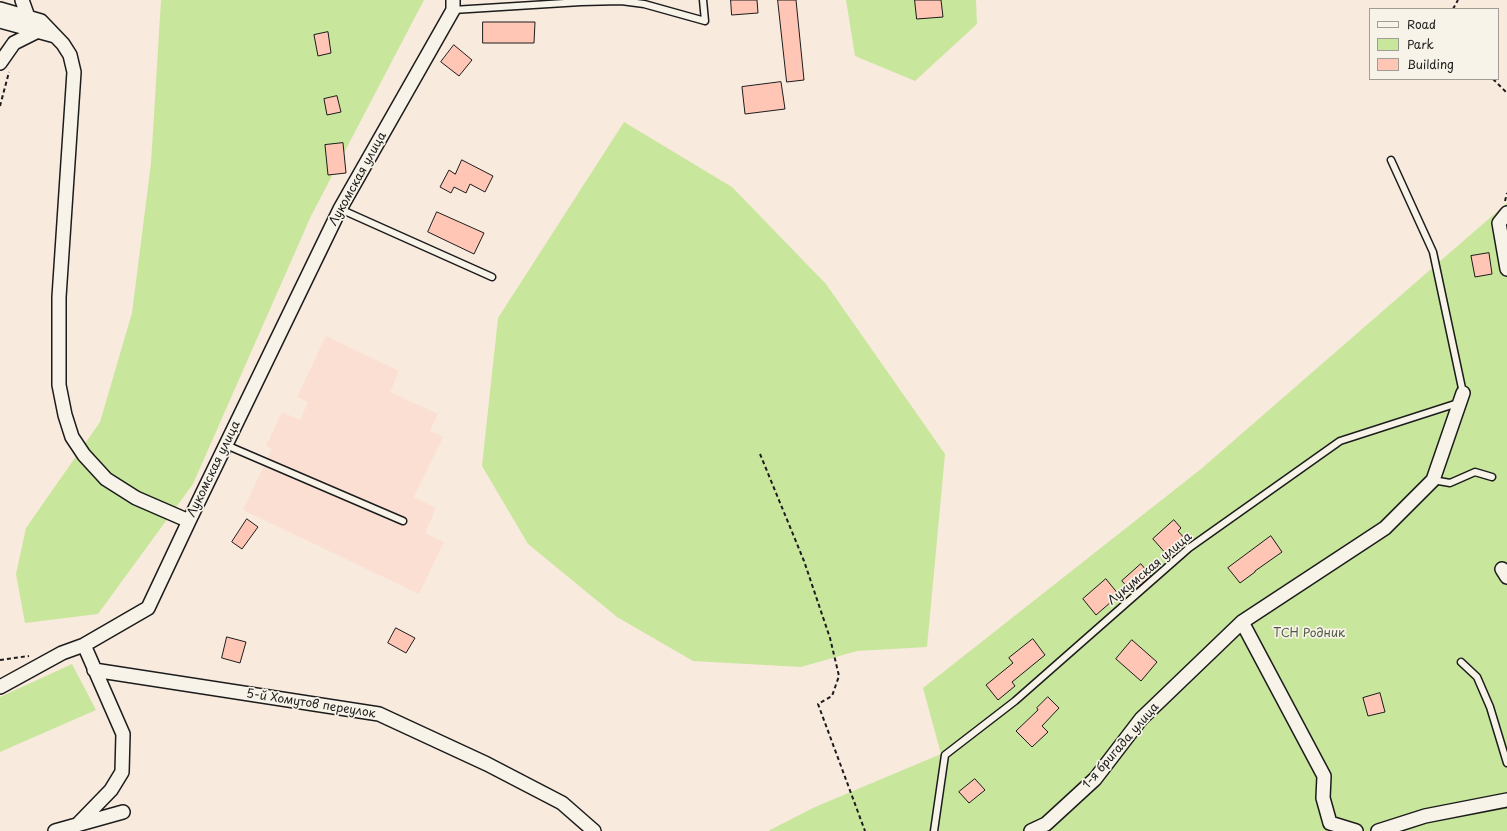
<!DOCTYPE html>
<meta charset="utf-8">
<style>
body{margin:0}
#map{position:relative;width:1507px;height:831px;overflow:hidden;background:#f9eade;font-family:"Playpen Sans",sans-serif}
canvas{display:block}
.legend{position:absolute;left:1369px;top:8px;width:130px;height:72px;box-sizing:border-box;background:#f7f3e8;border:1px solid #9f9d96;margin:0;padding:5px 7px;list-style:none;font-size:12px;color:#1c1c1c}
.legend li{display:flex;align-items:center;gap:8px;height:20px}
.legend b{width:20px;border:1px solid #9f9d96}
</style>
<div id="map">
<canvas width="1507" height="831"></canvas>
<ul class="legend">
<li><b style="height:5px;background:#f7f3e8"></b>Road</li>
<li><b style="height:11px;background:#c9e69d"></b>Park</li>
<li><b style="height:11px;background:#ffc6b5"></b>Building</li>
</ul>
</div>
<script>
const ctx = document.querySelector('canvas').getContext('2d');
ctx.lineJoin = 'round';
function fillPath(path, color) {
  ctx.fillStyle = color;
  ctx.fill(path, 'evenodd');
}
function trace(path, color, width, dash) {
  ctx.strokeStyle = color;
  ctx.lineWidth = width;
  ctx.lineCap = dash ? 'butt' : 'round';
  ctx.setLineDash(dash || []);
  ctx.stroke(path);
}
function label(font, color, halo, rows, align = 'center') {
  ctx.font = font + ' "Playpen Sans",sans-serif';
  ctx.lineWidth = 3.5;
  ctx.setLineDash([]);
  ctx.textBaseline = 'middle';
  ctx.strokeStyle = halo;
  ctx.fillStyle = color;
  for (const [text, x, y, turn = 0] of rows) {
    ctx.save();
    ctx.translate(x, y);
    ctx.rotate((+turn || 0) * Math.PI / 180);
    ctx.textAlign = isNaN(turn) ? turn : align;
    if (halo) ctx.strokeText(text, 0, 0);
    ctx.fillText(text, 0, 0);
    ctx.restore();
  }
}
fillPath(new Path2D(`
 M326 336 399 371 390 392 438 414 430 431 443 437 414 497 436 508 425 533 444 542 419 594 243 510 272 449 266 446 282 412 300 420 308 402 297 397Z`), '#fbdfd2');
fillPath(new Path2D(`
 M161 0H424L311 216 193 484 98 614 25 623 16 574 26 528 100 422 132 313 151 163Z
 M846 0H976L977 24 915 81 855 56Z
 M624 122 732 187 826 284 945 454 927 647 857 651 801 667 693 661 617 617 528 544 482 466 498 318Z
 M1507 203V831H768L815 807 941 754 923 688 1201 469Z
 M72 664 96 710 0 752V697Z`), '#c9e69d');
const building = new Path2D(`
 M731 0H757L758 13 732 15Z
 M778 0H796L804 80 787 82Z
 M915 0H941L943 17 917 19Z
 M483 22H535L534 43H483Z
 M328 32 331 53 318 56 314 35Z
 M454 45 472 60 459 76 441 62Z
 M781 82 785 109 745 114 742 87Z
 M337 96 341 112 327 115 324 99Z
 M343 143 346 173 328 175 325 145Z
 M462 160 493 176 485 192 470 184 466 193 454 187 451 193 440 187 449 170 455 174Z
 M437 212 484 233 474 254 428 232Z
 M1489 253 1492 274 1475 277 1471 256Z
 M247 519 258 527 242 549 232 542Z
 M1174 520 1181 528 1178 531 1186 540 1168 556 1153 539Z
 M1271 536 1282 552 1255 571V572L1240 583 1228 568Z
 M1141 564 1151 576 1132 592 1122 581Z
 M1106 579 1119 595 1096 615 1083 599Z
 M396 628 415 638 406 653 388 643Z
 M227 637 246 642 240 663 222 658Z
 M1033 639 1045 655 1012 682 1015 686 998 700 986 685 1013 663 1009 658Z
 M1132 640 1157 662 1141 681 1116 659Z
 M1380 693 1385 712 1368 716 1363 698Z
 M1048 697 1059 708 1042 726 1048 732 1032 747 1016 731 1038 710 1037 708Z
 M975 779 985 790 969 803 959 792Z`);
fillPath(building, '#ffc6b5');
trace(building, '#1c1c1c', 1);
const lane = new Path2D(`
 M453 10 581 2 621 1 644 4 705 21 703 0
 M1391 160 1433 252 1463 393
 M340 209 492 277
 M226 445 403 521
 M1433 480 1450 483 1475 472 1492 477
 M1461 662 1477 677 1490 707 1507 763
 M934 831 945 755 1015 701 1189 548 1340 441 1458 403`);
const street = new Path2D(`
 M22 0 28 17
 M0 9 41 21 63 44 70 55 74 72 59 297V385L65 415 72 437 84 455 106 479 136 498 189 521 340 209 453 10V0
 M0 21 55 36
 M0 63 14 43 38 31
 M1507 213 1499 223 1507 269
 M1502 569 1507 577
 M1242 622 1324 776 1323 798 1330 823 1356 831
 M94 670 379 714 487 764 562 803 594 831
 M0 687 62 653 84 645 148 608 189 521
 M77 825 111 790 122 772 123 734 84 645
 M55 831 123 812
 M1031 831 1046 824 1095 779 1141 719 1242 622 1385 528 1433 480 1463 393
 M1378 831 1425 816 1507 800`);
trace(lane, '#1c1c1c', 9);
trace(street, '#1c1c1c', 16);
trace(new Path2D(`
 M1453 9 1458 0
 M1493 79 1507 93
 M0 106 9 72
 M1505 201 1507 193
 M760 454 804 561 830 638 839 676 832 696 818 704 865 831
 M0 660 29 656`), '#1c1c1c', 2, [4, 3]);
trace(lane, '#f7f3e8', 6);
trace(street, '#f7f3e8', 13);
label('12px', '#1c1c1c', '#f7f3e8', [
 ["Лукомская улица",358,179,-61],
 ["Лукомская улица",214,469,-64],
 ["Лукумская улица",1150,569,-40],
 ["5-й Хомутов переулок",311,704,9],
 ["1-я бригада улица",1121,746,-49]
]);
label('12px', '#505943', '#f7f3e8', [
 ["ТСН Родник",1309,634]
]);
</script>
